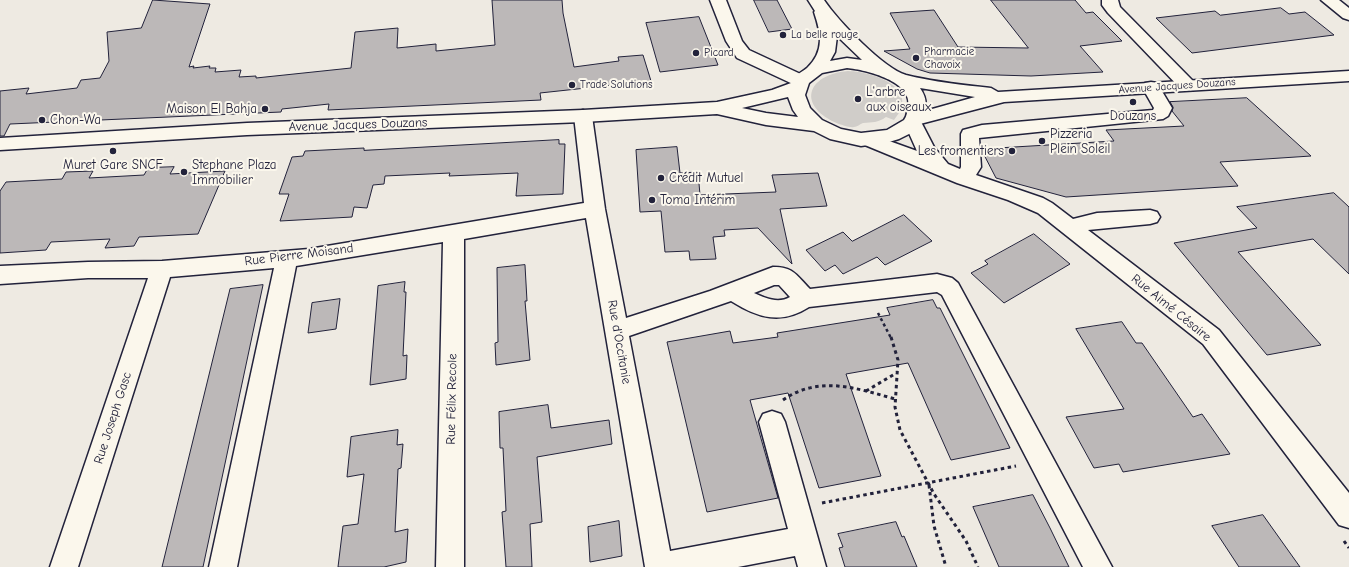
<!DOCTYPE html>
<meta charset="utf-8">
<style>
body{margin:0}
canvas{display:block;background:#eeeae2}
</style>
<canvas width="1349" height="567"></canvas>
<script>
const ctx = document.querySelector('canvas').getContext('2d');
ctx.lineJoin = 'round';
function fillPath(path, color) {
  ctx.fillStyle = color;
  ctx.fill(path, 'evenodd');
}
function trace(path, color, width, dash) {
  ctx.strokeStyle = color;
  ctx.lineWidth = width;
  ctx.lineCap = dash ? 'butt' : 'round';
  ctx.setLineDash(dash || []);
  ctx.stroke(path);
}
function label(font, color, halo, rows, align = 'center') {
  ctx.font = font + ' "Comic Neue",sans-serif';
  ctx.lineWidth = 4;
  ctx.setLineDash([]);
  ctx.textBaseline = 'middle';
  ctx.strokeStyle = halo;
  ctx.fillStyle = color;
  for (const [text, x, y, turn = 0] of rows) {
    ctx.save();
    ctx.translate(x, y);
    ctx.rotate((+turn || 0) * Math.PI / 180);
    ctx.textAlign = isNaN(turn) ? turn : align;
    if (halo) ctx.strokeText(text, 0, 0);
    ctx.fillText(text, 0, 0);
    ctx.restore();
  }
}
fillPath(new Path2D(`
 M848 71C874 72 922 88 894 120L886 117C878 123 872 122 863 123 860 124 857 127 854 127 850 128 843 125 839 124 797 107 805 75 848 71Z`), '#d0cdc9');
const building = new Path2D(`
 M153 0 210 4 189 67 194 66 193 68 210 66 209 68H216L215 72 241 70 239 77 256 76V78L351 68 355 32 398 28 397 48 436 44V51L495 45 492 0H562L563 13 574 67 619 61 618 57 643 55 651 81 540 93 541 100 328 110 329 104 282 109 281 112 10 124 4 136H0V91L29 88 26 94 77 88 81 80 100 78 109 61 107 32 141 28Z
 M754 0H777L792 29 769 32Z
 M991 0H1075L1086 13 1093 12 1122 41 1080 46 1103 72 1031 76 930 73 917 69 884 51 910 49 890 13 934 10 958 47 1028 48Z
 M1281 8 1289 14 1305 12 1334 35 1192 53 1156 18 1215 11 1220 15Z
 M699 17 718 65 660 72 646 23Z
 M1247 98 1311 156 1220 162 1238 186 1066 197 996 178 981 149 1114 141 1106 130 1184 126 1172 111 1173 107 1170 102Z
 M559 140V144H565L563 194 516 196 518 173 449 176 450 173 385 176 384 184 373 185 367 208 354 207 352 217 280 221 289 194H279L292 157 303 156 305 151 364 148V150Z
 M677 147 680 173 698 172 700 195 776 192 772 175 818 173 827 206 780 209 792 264 758 228 724 230 725 236 713 237 716 259 690 260 689 251 665 252 661 211 640 212 636 150Z
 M174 167 170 174 225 171 198 234 139 237 134 246 105 248 110 239 51 242 46 250 0 253V191L6 182 62 179 66 172 93 171 89 178 144 175 148 168Z
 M1334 193 1349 207V274L1313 239 1238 252 1321 345 1267 355 1174 243 1257 228 1237 207Z
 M904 215 932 241 885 265 877 257 843 274 835 265 825 271 806 250 843 232 852 241Z
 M1034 234 1070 264 1004 303 971 273 988 264 985 261Z
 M525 265 527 301H525L530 360 496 365 495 343 498 342 497 268Z
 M405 282 404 292H406L403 356 407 355 406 379 370 385 378 286Z
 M263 285 203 567H162L230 289Z
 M340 299 336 329 308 333 312 303Z
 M933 300 937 308H940L1010 448 951 460 908 363 846 374 881 476 819 488 788 393 750 400 778 498 707 512 667 342 730 331 733 343 778 337 777 333 890 315 887 308Z
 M1122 322 1136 343H1142L1193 417 1202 414 1230 454 1123 472 1119 464 1094 468 1066 417 1124 409 1076 329Z
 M548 405 551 428 609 420 612 444 537 457 542 522 530 524 532 567H506L502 512 506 511 503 448H500L499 412Z
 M398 430 397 445 403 444 401 468 398 469 395 532 408 529 406 562 384 567H338L343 526 358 524 364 474 347 477 351 437Z
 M1033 495 1050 528 1069 567H999L973 507Z
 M1263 515 1300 567H1239L1212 526Z
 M619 521 622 556 590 562 588 527Z
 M896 522 902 537 904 536 917 567H845L839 548 843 547 838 534Z`);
fillPath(building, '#bcb8b8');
trace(building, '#22223b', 1);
const minor = new Path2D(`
 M710 0H726L742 41 749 50 807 77 810 81 807 85 801 86 795 85 737 58 726 41Z
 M1102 0H1118L1120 7 1193 81 1196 85 1193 89 1187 90 1181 89 1108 13 1102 5Z
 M1321 0H1339L1349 8V20L1343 18Z
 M1151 82 1157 83 1172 108 1168 116 1163 119 979 138 981 167 976 175 1043 198 1052 203 1073 219 1097 213 1150 210 1157 212 1160 217 1157 222 1150 224 1088 230 1219 330 1349 493V528L1339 525 1203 344 1038 213 1008 200 957 183 860 143 858 139 860 135 867 133 917 151 904 122 907 118 913 116 919 118 934 147 948 164 960 169 961 167V134L963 130 982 125 1153 110 1154 108 1142 87 1145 83Z
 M583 110 589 112 592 116 605 209 626 318 710 291 773 267C794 267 796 275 810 289L937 274 952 278 958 283 1112 567H1083L942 295 937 292 809 307C781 325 758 318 731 301L629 336 670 551 788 529 759 422 763 414 772 411 781 414 785 422 826 567H798L795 556 738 567H645L586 218 464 239V567H436L443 242 296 266 237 567H209L274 268 170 277 78 567H50L148 278H88L0 284V266L88 262 162 261 309 249 584 203 574 116 577 112ZM774 285H779L790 297C778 304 765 298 754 293Z`);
const major = new Path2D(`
 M808 0H824C838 21 883 68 906 75 934 82 963 85 991 88L998 92 1349 71V81L1004 102 920 124 911 133 899 139 889 142 861 146 830 139 814 131 766 125 717 114 583 122 247 135 0 150V138L247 123 583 110 717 102 772 90 791 83C794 75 801 73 807 68 825 51 821 33 814 12L815 11ZM837 36 862 60 847 58 830 61 835 52ZM847 68C866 70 914 81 908 108 907 112 907 116 904 120L887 130 861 133 841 129 822 120 810 108 805 95 809 83 822 73ZM920 88 975 97 925 111C927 102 925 95 920 88ZM788 97 793 110 798 117 766 113 742 108Z`);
trace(minor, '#22223b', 3);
trace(major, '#22223b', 3);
trace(new Path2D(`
 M878 313 891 338`), '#22223b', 2.5, [3, 3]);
trace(new Path2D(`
 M891 337 898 360 895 407 900 430 934 494 966 541 978 567
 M866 391 898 372
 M783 400C819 375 856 388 895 399
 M929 485 934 526 946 567
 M822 503 1016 466
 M1344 541 1349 548`), '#22223b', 3, [3.5, 3.5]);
fillPath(minor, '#fbf7ec');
fillPath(major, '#fbf7ec');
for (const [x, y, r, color] of [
 [783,35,4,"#22223b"],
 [696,53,4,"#22223b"],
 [916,58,4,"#22223b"],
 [572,85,4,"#22223b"],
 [858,99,4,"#22223b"],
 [1133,102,4,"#22223b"],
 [265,109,4,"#22223b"],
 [42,120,4,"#22223b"],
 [1042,141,4,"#22223b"],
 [113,151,4,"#22223b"],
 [1012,151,4,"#22223b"],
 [184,172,4,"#22223b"],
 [661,178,4,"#22223b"],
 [652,200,4,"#22223b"]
]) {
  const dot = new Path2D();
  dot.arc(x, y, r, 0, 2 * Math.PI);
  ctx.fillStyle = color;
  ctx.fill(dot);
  trace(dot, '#fbf7ec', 1.5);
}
label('11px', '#22223b', '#fbf7ec', [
 ["La belle rouge",791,35],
 ["Pharmacie",924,52],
 ["Chavoix",924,65],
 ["Picard",704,53],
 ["Trade Solutions",580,85]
], 'left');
label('11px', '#22223b', '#fbf7ec', [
 ["Avenue Jacques Douzans",1177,86,-4]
]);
label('13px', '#22223b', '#fbf7ec', [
 ["L'arbre",866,92],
 ["aux oiseaux",866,107],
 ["Maison El Bahja",257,109,"right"],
 ["Douzans",1133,116,"center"],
 ["Chon-Wa",50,120],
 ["Pizzeria",1050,134],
 ["Plein Soleil",1050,149],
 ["Les fromentiers",1004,151,"right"],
 ["Muret Gare SNCF",113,165,"center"],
 ["Stephane Plaza",192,165],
 ["Immobilier",192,180],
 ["Crédit Mutuel",669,178],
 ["Toma Intérim",660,200]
], 'left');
label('13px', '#22223b', '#fbf7ec', [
 ["Avenue Jacques Douzans",358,125,-2],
 ["Rue Pierre Moisand",299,255,-7],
 ["Rue Aimé Césaire",1171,308,39],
 ["Rue d'Occitanie",619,342,80],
 ["Rue Félix Recole",452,399,-89],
 ["Rue Joseph Gasc",113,418,-72]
]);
</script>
